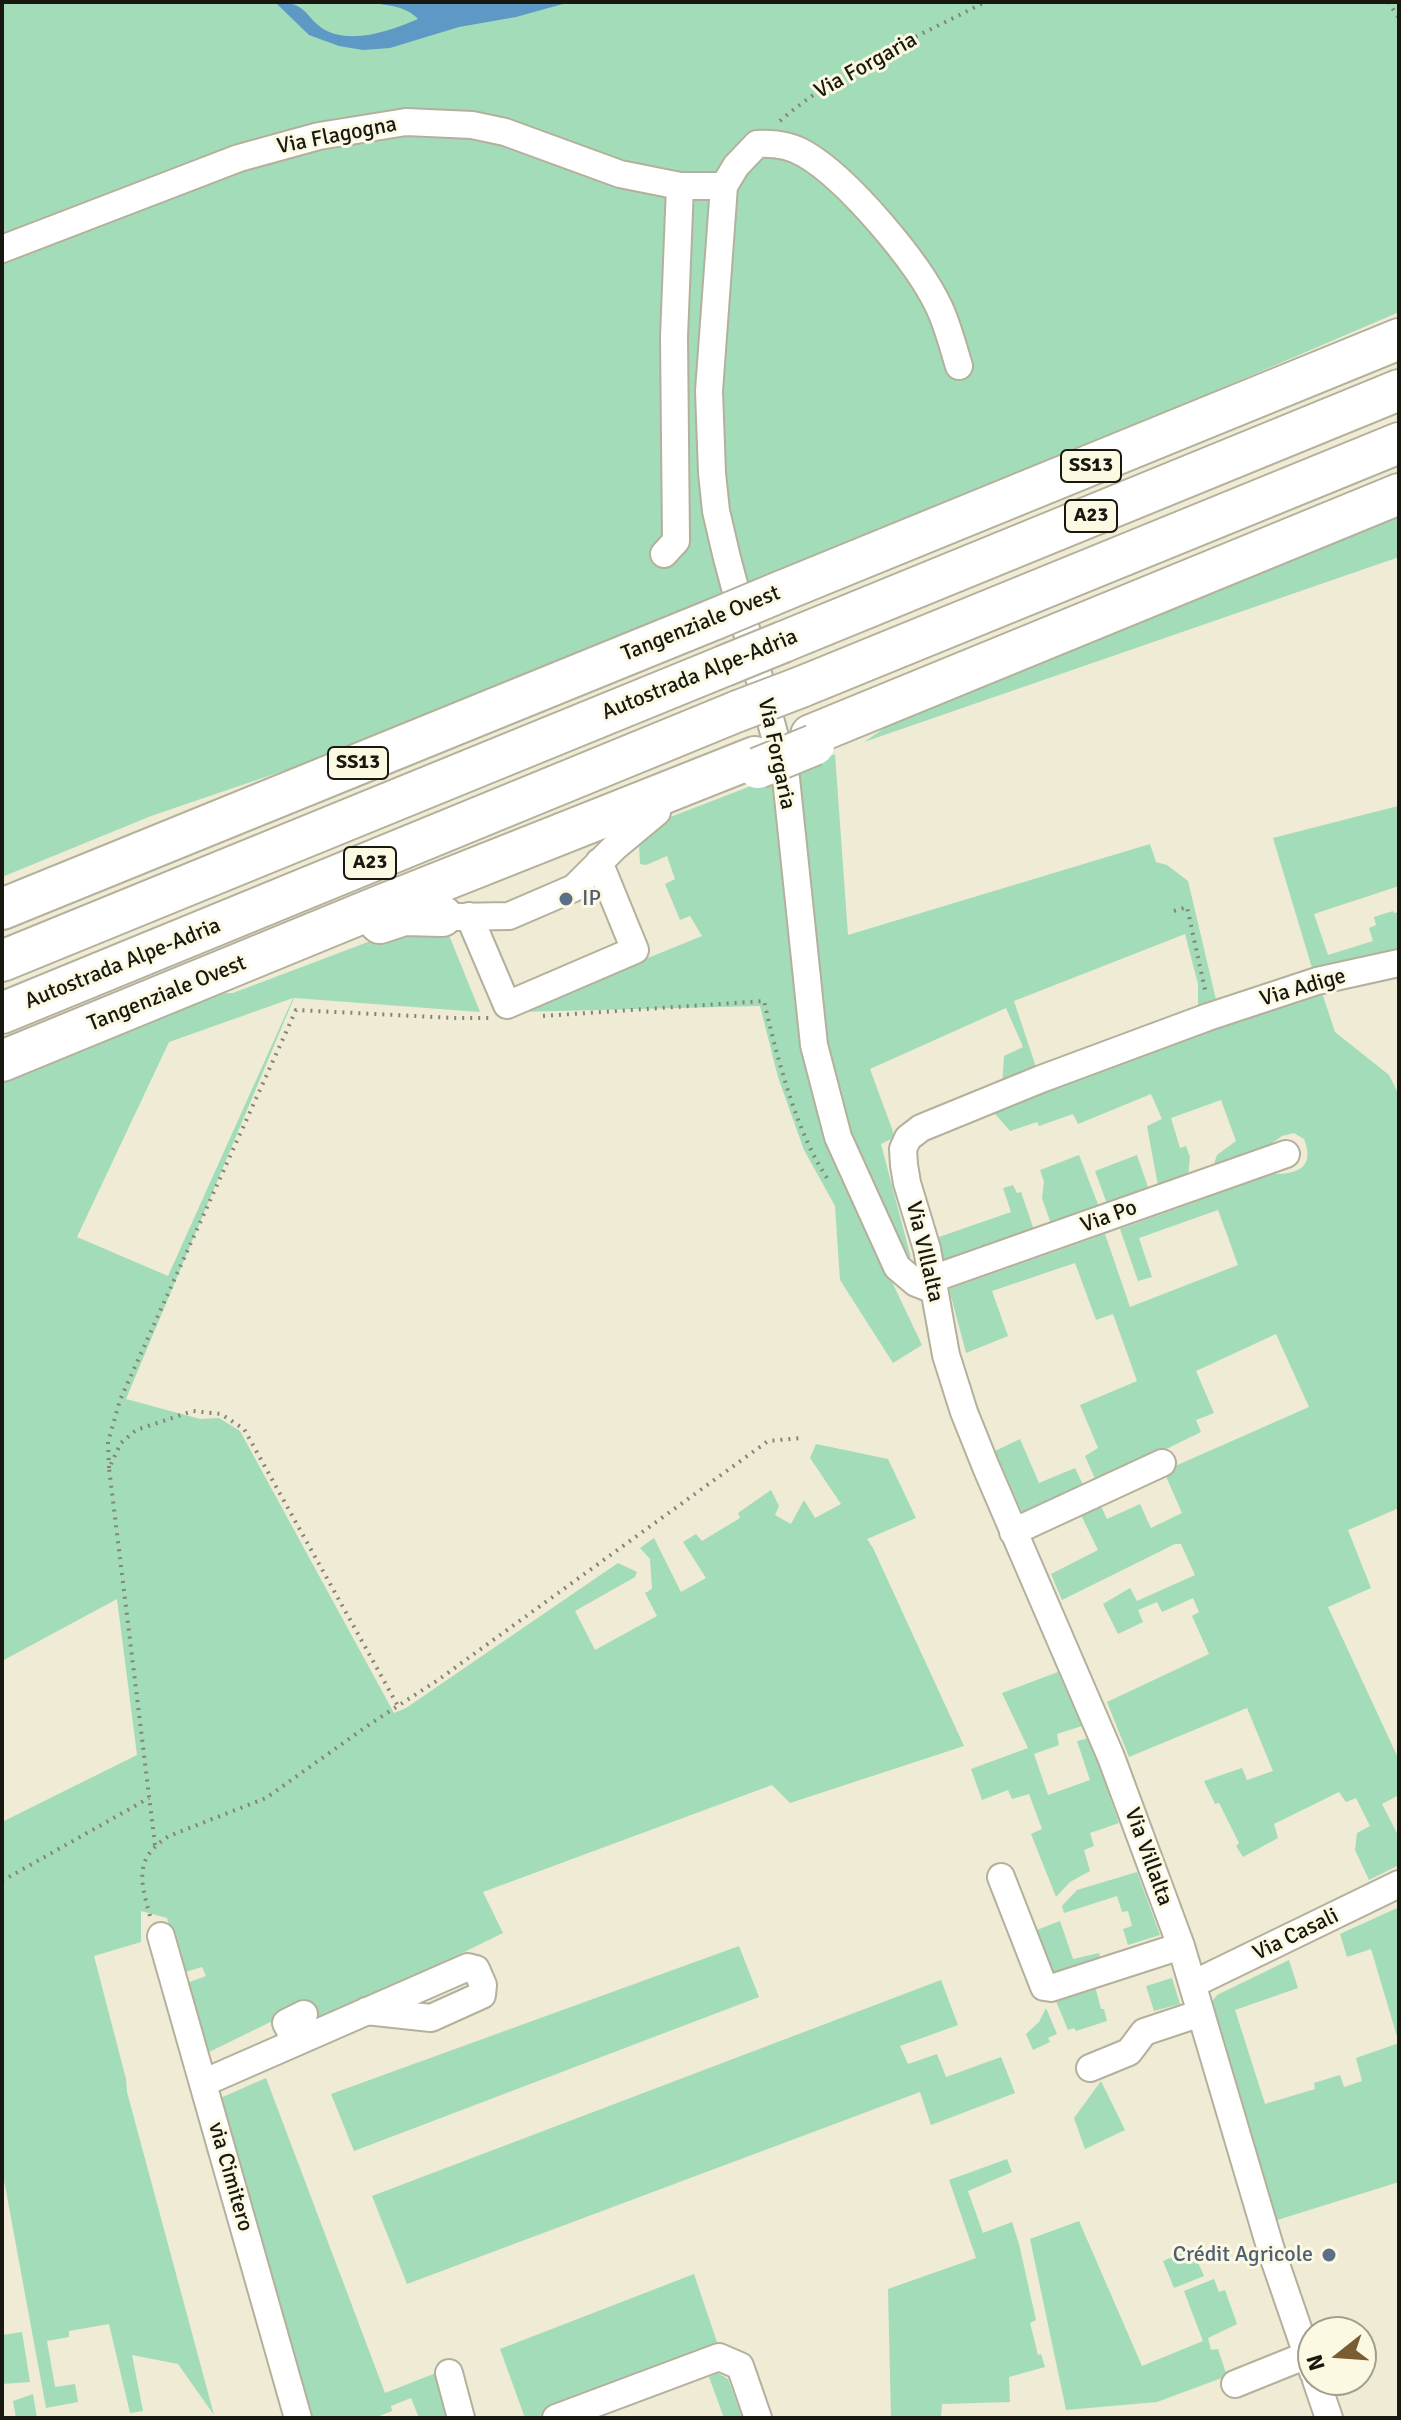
<!DOCTYPE html>
<meta charset="utf-8">
<style>
body{margin:0}
#map{position:relative;width:1401px;height:2420px;overflow:hidden;background:#efebd5;font-family:Signika,sans-serif}
canvas{display:block}
.frame{position:absolute;inset:0;border:4px solid #191810;pointer-events:none}
.north{position:absolute;left:1297px;top:2316px;width:80px;height:80px;box-sizing:border-box;background:#fcf9e2;border:2px solid #a19f8e;border-radius:50%;rotate:253deg;font-size:22px;font-weight:700;line-height:32px;text-align:center;color:#191810}
.north::after{content:'';display:block;margin:auto;width:28px;height:36px;background:#7b5d32;clip-path:polygon(50% 0,100% 100%,50% 72%,0 100%)}
</style>
<div id="map">
<canvas width="1401" height="2420"></canvas>
<div class="frame"></div>
<div class="north">N</div>
</div>
<script>
const ctx = document.querySelector('canvas').getContext('2d');
ctx.lineJoin = 'round';
function fillPath(path, color) {
  ctx.fillStyle = color;
  ctx.fill(path, 'evenodd');
}
function trace(path, color, width, dash) {
  ctx.strokeStyle = color;
  ctx.lineWidth = width;
  ctx.lineCap = dash ? 'butt' : 'round';
  ctx.setLineDash(dash || []);
  ctx.stroke(path);
}
function label(font, color, halo, rows, align = 'center') {
  ctx.font = font + ' Signika,sans-serif';
  ctx.lineWidth = 6;
  ctx.setLineDash([]);
  ctx.textBaseline = 'middle';
  ctx.strokeStyle = halo;
  ctx.fillStyle = color;
  for (const [text, x, y, turn = 0] of rows) {
    ctx.save();
    ctx.translate(x, y);
    ctx.rotate((+turn || 0) * Math.PI / 180);
    ctx.textAlign = isNaN(turn) ? turn : align;
    if (halo) ctx.strokeText(text, 0, 0);
    ctx.fillText(text, 0, 0);
    ctx.restore();
  }
}
fillPath(new Path2D(`
 M2 2H1399V312L922 517 327 756 151 816 2 877Z
 M1399 508V557L864 742 912 709Z
 M835 754 848 935 1150 844 1156 862 1167 865 1188 881 1217 1004 1198 1013V984L1185 934 1014 1001 1038 1073 1002 1088 1004 1056 1023 1047 1006 1008 870 1069 895 1137 881 1144 911 1258 902 1255 848 1134 823 1045 794 769Z
 M777 776 794 926 865 1225 922 1345 893 1363 840 1280 835 1206 804 1150 778 1077 760 1006 515 1012 702 936 690 916 680 920 665 884 675 879 667 856 646 865 640 864 639 843 660 821Z
 M1398 806 1399 886 1314 914 1328 955 1373 941 1369 928 1376 925 1374 917 1393 911 1394 913 1399 912V956L1315 978 1273 838Z
 M405 928 447 930 480 1012 294 998 126 1399 200 1419 219 1418 240 1431 394 1713 406 1708 618 1563 637 1572 635 1577 575 1611 595 1650 657 1616 645 1593 652 1589 650 1559 640 1548 654 1538 681 1592 706 1578 683 1542 696 1534 702 1541 740 1518 738 1513 771 1490 779 1506 775 1515 791 1524 804 1500 815 1518 841 1504 810 1458 816 1444 888 1459 916 1518 867 1539 873 1548 964 1746 790 1803 772 1785 483 1892 503 1933 307 2029 297 2009 205 2054 184 1984 206 1976 202 1967 182 1973 167 1918 141 1911V1942L94 1956 126 2079 127 2092 214 2415 178 2364 132 2355 143 2411 130 2413 109 2324 69 2331V2337L47 2341 55 2387 75 2384 78 2402 46 2408 2 2169V1822L137 1755 117 1599 2 1661V1077L199 994 233 993ZM293 998 168 1276 77 1237 169 1042Z
 M1320 987 1335 1032 1389 1075 1399 1095V1508L1348 1530 1371 1588 1328 1607 1399 1760 1397 1764 1399 1769V1795L1382 1804 1399 1837V1865L1369 1880 1355 1850 1357 1833 1370 1826 1356 1798 1346 1802 1339 1792 1274 1824 1278 1838 1243 1857 1236 1846 1239 1843 1219 1803 1215 1804 1204 1781 1242 1768 1247 1780 1273 1771 1247 1708 1129 1757 1107 1702 1209 1654 1192 1616 1199 1612 1193 1598 1162 1612 1157 1602 1138 1610 1143 1622 1118 1634 1103 1604 1130 1588 1137 1601 1195 1575 1181 1544H1175L1062 1600 1051 1574 1098 1550 1079 1511 1099 1502 1107 1519 1140 1504 1151 1528 1182 1513 1165 1474H1157L1309 1407 1276 1334 1196 1371 1214 1413 1196 1420 1201 1432 1097 1483 1085 1456 1098 1448 1080 1405 1137 1381 1113 1314 1096 1320 1075 1263 992 1291 1008 1336 966 1353 949 1289 1105 1234 1130 1307 1238 1265 1218 1210 1139 1238 1152 1277 1138 1281 1120 1229 1273 1174C1299 1174 1315 1167 1304 1139L1294 1133 1282 1136 1262 1150 1213 1167 1217 1155 1236 1141 1221 1100 1171 1118 1180 1148 1186 1146 1190 1157 1188 1176 1158 1186 1147 1126 1162 1119 1151 1094 1078 1124 1073 1114 1039 1126 1037 1122 1010 1131 990 1108Z
 M1079 1155 1099 1207 1051 1224 1042 1198 1044 1182 1040 1170Z
 M1137 1155 1149 1190 1107 1204 1095 1171Z
 M1013 1185 1017 1193 1021 1192 1034 1230 944 1261 939 1237 1011 1212 1003 1188Z
 M1020 1439 1039 1483 1075 1468 1085 1489 1025 1519 995 1451Z
 M1058 1672 1082 1726 1057 1734 1059 1745 1034 1754 1048 1795 1090 1780 1077 1741 1089 1738 1119 1823 1090 1833 1094 1846 1084 1850 1090 1871 1070 1882 1056 1897 1031 1834 1042 1829 1029 1794 1012 1799 1008 1790 982 1800 971 1769 1028 1748 1002 1693Z
 M1137 1872 1160 1935 1128 1945 1123 1929 1132 1926 1128 1911 1122 1912 1117 1896 1064 1913 1062 1906 1077 1890Z
 M1397 1908 1399 1912V2182L1274 2221 1211 2003 1217 1995 1289 1960 1298 1988 1235 2010 1265 2104 1315 2089 1314 2083 1340 2075 1344 2087 1362 2081 1356 2058 1399 2043 1371 1949 1347 1957 1340 1934Z
 M1060 1921 1073 1959 1099 1953 1103 1966 1049 1983 1029 1933Z
 M739 1946 759 1997 354 2151 331 2094Z
 M1172 1978 1180 2004 1154 2011 1146 1986Z
 M1093 1979 1101 2009H1104L1107 2021 1076 2031 1074 2028 1068 2030 1053 1994Z
 M941 1980 958 2025 900 2046 908 2064 937 2054 946 2077 1001 2057 1015 2093 931 2125 920 2092 407 2284 372 2196Z
 M1046 2008 1057 2034 1048 2038 1050 2042 1033 2050 1026 2034 1039 2022Z
 M266 2078 385 2393 441 2371 453 2418H419L411 2398 391 2406 392 2411 374 2418H311L218 2099Z
 M1101 2081 1125 2130 1085 2149 1074 2118Z
 M1007 2159 1012 2172 968 2191 983 2233 1012 2222 1019 2244 1036 2320 1030 2323 1038 2355 1041 2354 1045 2367 1009 2377 1010 2402 942 2404 941 2418H891L888 2289 976 2258 949 2180Z
 M1079 2221 1142 2366 1203 2341 1184 2291 1214 2279 1219 2292 1225 2290 1237 2324 1208 2338 1211 2350 1218 2349 1227 2376 1157 2402 1066 2410 1030 2239Z
 M1192 2249 1204 2276 1174 2288 1163 2261Z
 M694 2274 720 2351 540 2418H525L500 2349Z
 M22 2332 30 2382 2 2384V2335Z
 M718 2373 728 2379 742 2417 724 2418 709 2377Z
 M33 2394 37 2418H16L13 2401Z`), '#a2dcb9');
fillPath(new Path2D(`
 M275 2C310 2 304 19 327 31 355 44 392 30 418 19 405 5 387 6 370 2H570L516 17 459 27 390 48 363 50 339 46 309 35Z`), '#5e99c5');
const minor = new Path2D(`
 M2 249 239 158 319 136 406 122 472 125 505 132 620 174 680 186H724
 M664 554 676 541 674 337 680 186
 M469 916 507 1005 635 950 599 862
 M453 917 509 916 574 888 615 847 657 812
 M932 1279 1286 1154
 M934 1290 916 1283 897 1267 838 1137 814 1045 786 778 727 558 716 511 712 473 709 391 724 186 736 166 757 144C774 143 790 145 805 154 848 179 918 262 939 307 948 326 953 347 959 366
 M1013 1532 1162 1463
 M1001 1877 1044 1987 1051 1988 1181 1946
 M161 1936 298 2418
 M1193 1984 1399 1884
 M296 2042 286 2023 304 2014
 M1090 2068 1129 2052 1144 2032 1201 2013
 M203 2083 468 1967 476 1969 483 1985 482 1995 431 2018 366 2011
 M1313 2372 1271 2250 1181 1946 1111 1757 986 1467 964 1412 946 1355 927 1249 907 1183 904 1165 903 1149 908 1138 921 1128 1041 1079 1208 1017 1317 981 1399 963
 M449 2373 461 2418
 M1316 2380 1329 2418
 M1235 2384 1307 2355
 M556 2418 719 2357 740 2366 758 2418`);
const highway = new Path2D(`
 M782 591 1399 339
 M783 642 1399 390
 M801 687 1399 443
 M811 735 1399 494
 M2 909 715 619
 M380 923 404 915 442 916
 M2 961 724 666
 M2 1013 738 711
 M2 1061 382 905 755 757`);
trace(minor, '#b4b09b', 30);
trace(highway, '#b4b09b', 44);
trace(new Path2D(`
 M1388 2 1399 18
 M780 121C839 69 916 38 985 2
 M1174 911 1187 907 1206 994
 M543 1016 764 1001C776 1054 798 1139 830 1182
 M109 1468 108 1442 120 1400 296 1010 454 1018H490
 M155 1845 109 1468 121 1443 136 1430 193 1411 221 1414 244 1429 398 1706
 M2 1881 149 1798
 M150 1916C140 1880 134 1858 169 1836L266 1798 370 1724 438 1680 768 1441 801 1438`), '#878475', 4, [2, 6]);
trace(minor, '#fff', 26);
trace(highway, '#fff', 40);
const highwayBridge = new Path2D(`
 M715 619 782 591
 M724 666 783 642
 M738 711 801 687
 M758 768 814 745`);
trace(highwayBridge, '#b4b09b', 44, []);
trace(highwayBridge, '#fff', 40);
for (const [x, y, r, color] of [
 [566,899,8,"#5c6f8a"],
 [1329,2255,8,"#5c6f8a"]
]) {
  const dot = new Path2D();
  dot.arc(x, y, r, 0, 2 * Math.PI);
  ctx.fillStyle = color;
  ctx.fill(dot);
  trace(dot, '#fcf9e2', 3);
}
for (const [x, y, w] of [
 [1091,466,60],
 [1091,516,52],
 [358,763,60],
 [370,863,52]
]) {
  const box = new Path2D();
  box.roundRect(x - w / 2, y - 16, w, 32, 6);
  ctx.fillStyle = '#fcf9e2';
  ctx.fill(box);
  trace(box, '#191810', 2);
}
label('bold 20px', '#191810', null, [
 ["SS13",1091,466],
 ["A23",1091,516],
 ["SS13",358,763],
 ["A23",370,863]
]);
label('22px', '#191810', '#fcf9e2', [
 ["Via Forgaria",866,66,-29],
 ["Via Flagogna",337,136,-11],
 ["Tangenziale Ovest",701,624,-22],
 ["Autostrada Alpe-Adria",700,675,-22],
 ["Via Forgaria",776,754,78],
 ["Autostrada Alpe-Adria",123,964,-22],
 ["Via Adige",1303,988,-16],
 ["Tangenziale Ovest",167,994,-22],
 ["Via Po",1109,1217,-20],
 ["Via VIllalta",924,1252,77],
 ["Via Villalta",1148,1857,70],
 ["Via Casali",1296,1935,-26],
 ["via Cimitero",230,2177,74]
]);
label('22px', '#4e5e75', '#fcf9e2', [
 ["IP",582,899],
 ["Crédit Agricole",1313,2255,"right"]
], 'left');
</script>
